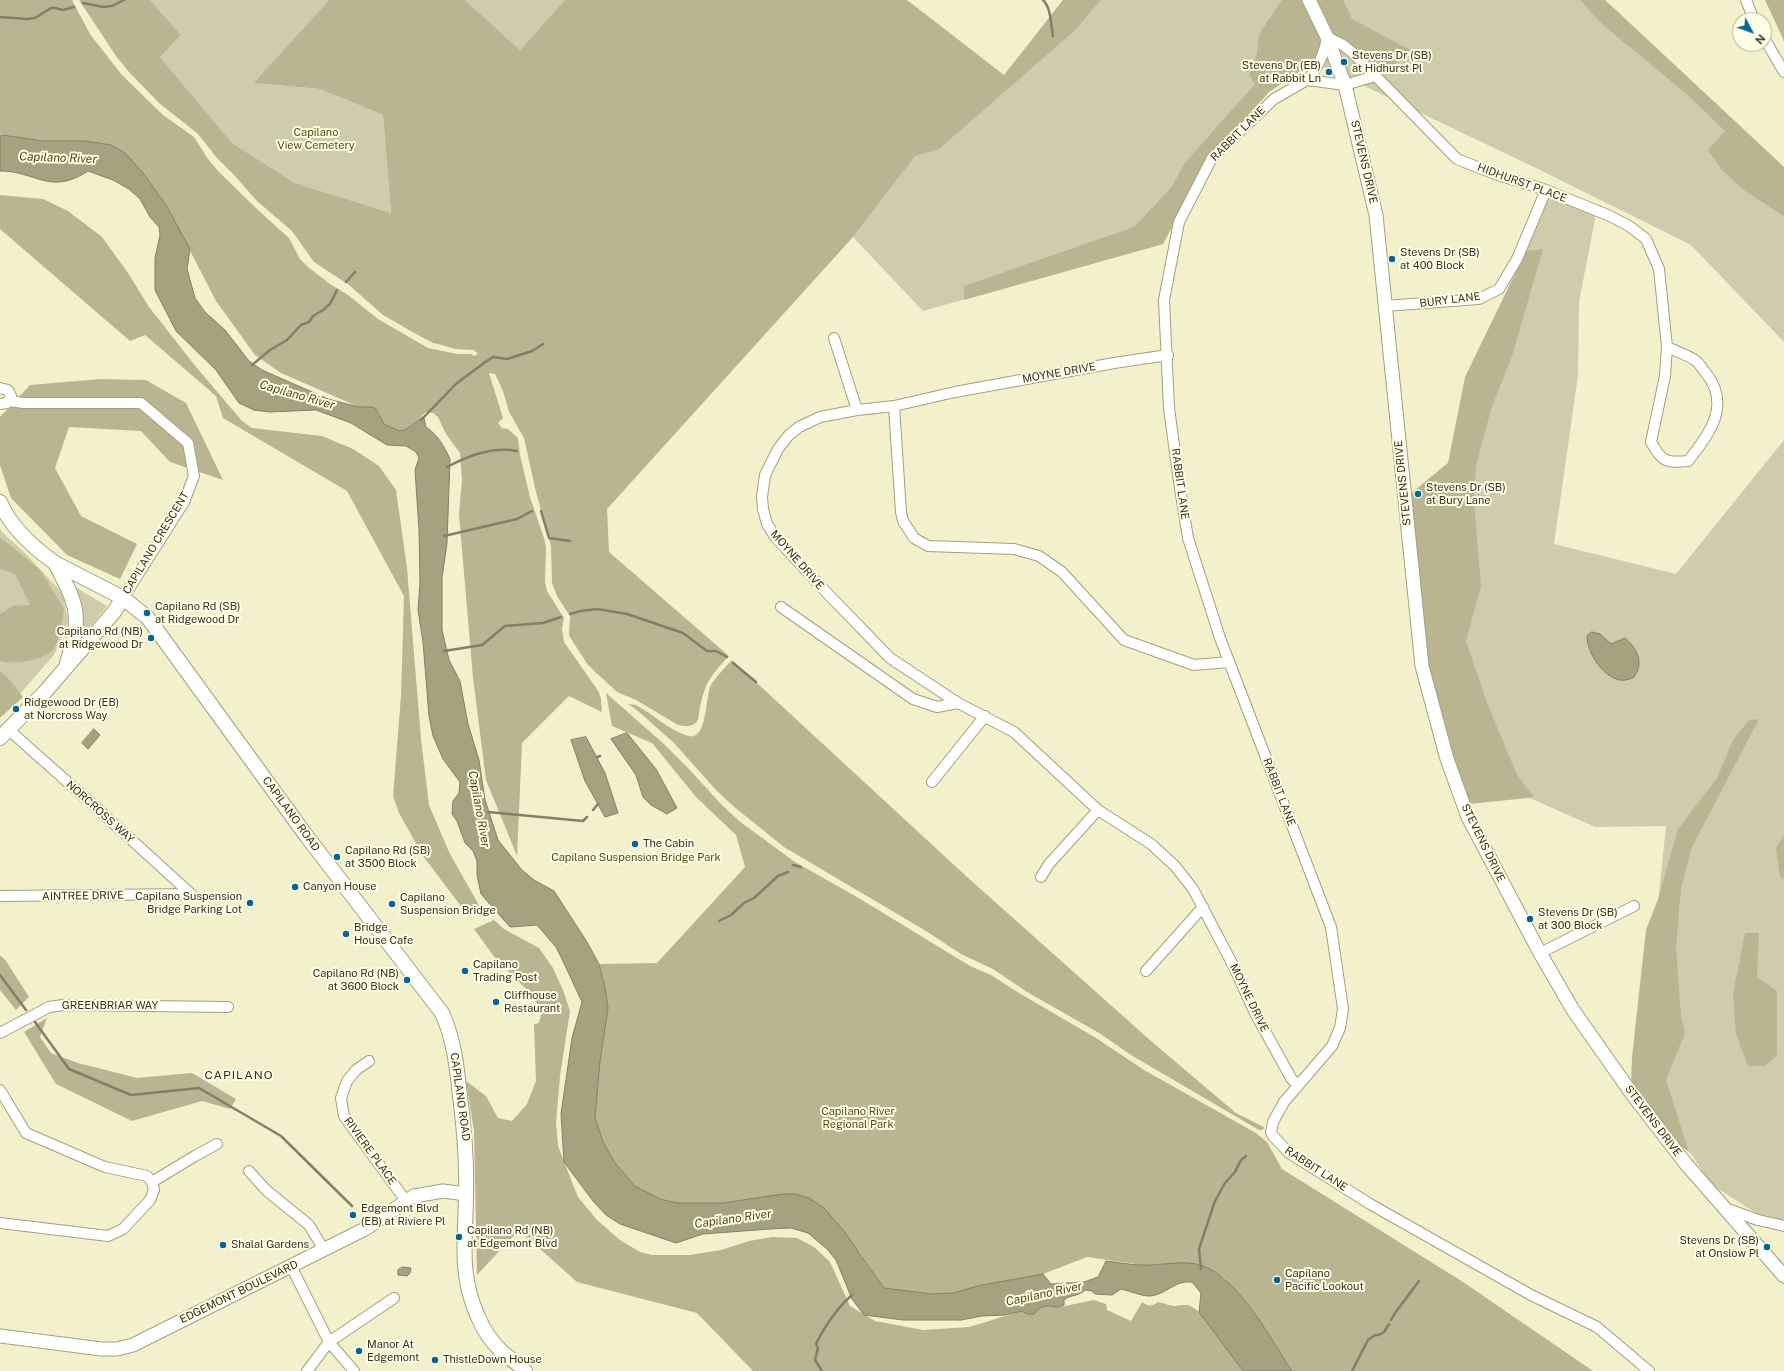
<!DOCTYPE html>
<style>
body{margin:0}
#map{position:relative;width:1784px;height:1371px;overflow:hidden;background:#f3f1cc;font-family:"Public Sans",sans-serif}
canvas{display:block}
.north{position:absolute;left:1732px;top:12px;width:40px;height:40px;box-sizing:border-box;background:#fffee7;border:1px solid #adac99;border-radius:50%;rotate:131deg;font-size:11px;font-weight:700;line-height:16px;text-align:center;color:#333224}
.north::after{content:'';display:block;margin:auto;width:14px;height:18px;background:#076595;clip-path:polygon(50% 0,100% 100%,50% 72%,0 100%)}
</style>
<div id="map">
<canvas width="1784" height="1371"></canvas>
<div class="north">N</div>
</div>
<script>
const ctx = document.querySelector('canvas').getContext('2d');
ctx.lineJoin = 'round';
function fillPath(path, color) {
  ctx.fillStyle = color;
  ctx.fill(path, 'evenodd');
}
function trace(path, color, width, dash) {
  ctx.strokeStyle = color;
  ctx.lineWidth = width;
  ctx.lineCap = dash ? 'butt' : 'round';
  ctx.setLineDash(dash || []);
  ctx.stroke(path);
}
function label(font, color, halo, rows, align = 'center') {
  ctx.font = font + ' "Public Sans",sans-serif';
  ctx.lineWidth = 4;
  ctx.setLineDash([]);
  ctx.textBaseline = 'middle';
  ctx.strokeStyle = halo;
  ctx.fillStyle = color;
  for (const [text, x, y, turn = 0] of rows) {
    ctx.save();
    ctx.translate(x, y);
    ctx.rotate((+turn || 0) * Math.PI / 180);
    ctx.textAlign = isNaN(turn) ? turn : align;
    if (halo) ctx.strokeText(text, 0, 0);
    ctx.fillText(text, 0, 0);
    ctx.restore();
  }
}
fillPath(new Path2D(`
 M150 0H329L255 83 320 89 383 115 391 213 295 183 232 143 160 57 181 35Z
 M465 0H565L520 50Z
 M1063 0H1605L1784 167V342L1691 245 1538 169 1314 62 1269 92 1206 162 1163 244 923 311 853 237 915 155 1005 76Z
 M1547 195 1597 209 1579 302 1578 375 1554 544 1676 574 1784 440V1231L1712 1185 1640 1078 1666 826 1595 827 1530 798 1468 804 1409 495 1448 463Z
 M0 528 2 532 26 554 63 594 68 622 54 655 4 712 0 710Z
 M72 585 107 606 75 645Z`), '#ceccab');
fillPath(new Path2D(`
 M0 0H72L90 34 121 74 163 115 194 137 208 159 218 171 258 210 289 238 300 259 308 267 330 284 348 295 378 319 428 348 457 354H471L474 356 478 354 474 350 455 349 442 345 433 343 416 334 383 315 349 285 314 262 292 231 257 201 234 175 217 158 198 134 159 103 129 72 116 56 79 0H150L181 35 160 57 232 143 295 183 391 213 383 115 320 89 254 83 329 0H465L520 50 565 0H907L1004 75 1063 0H1101L1073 32 939 149 915 156 853 237 607 509 609 552 729 656C706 680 703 688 698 720 693 727 686 727 678 725L636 700 617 692 588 665 573 642 569 635 570 616 557 596 552 583 551 546 536 492 524 438 509 412 503 391 495 374 489 373 503 418 498 423 502 428 508 429 518 438 520 455 530 497 544 538 546 547 545 582 547 591 564 618 562 629 564 642 599 692 601 699 602 712 569 696 522 743 517 856 486 780 473 678 459 514 462 480 460 453 446 434 438 417 433 413 426 412 405 430 399 431 384 424 376 409 373 407H359L281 373 255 355 216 301 168 208 143 173 111 145 85 141H42L21 139 0 134Z
 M1282 0H1343L1352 19 1410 50 1387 71 1338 38 1314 61 1269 92 1206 162 1163 244 964 300V286L1134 227 1171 188 1184 164 1255 84 1249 75 1257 54 1259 34Z
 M1580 0H1605L1784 167V216L1745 191 1722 170 1708 150 1725 131 1690 97 1602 24Z
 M1765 0H1784V41Z
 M0 195 43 199 68 211 102 237 128 273 149 307 197 368 242 421 252 428 322 436 353 449 379 466 396 490 407 568 421 739 429 805 449 852 480 907 467 914 423 856 399 813 393 796 401 696 404 596 347 491 223 418 216 396 145 335 130 341 0 229Z
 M1543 249 1512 356 1491 409 1476 466 1474 502 1481 586 1466 641 1487 703 1517 775 1534 797 1468 804 1430 675 1409 495 1448 463 1465 377 1526 251Z
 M100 379 146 380 186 403 223 480 170 462 141 431 69 427 55 468 81 516 137 544 120 579 67 555 11 498 0 465V417L30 385Z
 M0 537 40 570 64 609C62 621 61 634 56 645 50 660 13 665 0 661V614L13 606 30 605 15 574 0 569Z
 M732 660 966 876 1151 1041 1236 1113 1264 1127 1263 1130H1259L1131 1055 1099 1033 1027 992 993 969 961 954 926 931 784 847 733 806 715 789 674 743 638 711 628 704 636 705C653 714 669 730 688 736 708 741 705 696 711 685 716 676 725 668 732 660Z
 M0 671 8 678 23 697 0 718Z
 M606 693 665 745 688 768 720 803 739 821 795 862 857 897 970 966 991 975 1019 993 1096 1038 1144 1070 1256 1133 1267 1142 1282 1169 1463 1282 1593 1371H1292L1255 1314 1238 1292 1225 1278 1203 1266 1185 1263 1143 1265 1087 1257 1043 1274 977 1286 954 1293 932 1294 884 1288 859 1251 751 1199 723 1203H677L660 1199 635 1186 615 1163 603 1142 595 1117 600 1061 608 1008 605 987 599 964 657 963 745 867 736 835 696 797 652 743 612 726Z
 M1759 719 1692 847 1681 888 1676 948 1681 1016 1685 1033 1666 1080 1689 1152 1677 1143 1631 1086 1632 1057 1646 930 1658 899 1678 829 1717 778 1733 740 1749 720Z
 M1784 835V879L1780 877 1776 848Z
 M494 920 504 929 539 948 553 968 563 990 570 1011 560 1076 556 1123 558 1146 578 1197 597 1220 620 1240 640 1252 652 1255H690L721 1250 749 1241 772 1237 797 1238 814 1247 830 1262 850 1306 875 1321 923 1330 969 1327 1022 1311 1027 1314 1043 1306 1060 1307 1094 1300 1106 1304 1107 1310 1131 1321 1142 1302C1148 1306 1152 1307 1158 1302 1164 1303 1170 1306 1175 1306 1188 1305 1188 1303 1199 1312L1243 1371H753L697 1313 577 1282 519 1230 477 1275 474 1131 466 1081 486 1096 498 1118 512 1121 527 1104 536 1081 534 1024 539 1023 542 1010 525 988 495 958 474 929Z
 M1745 933H1759L1757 977 1777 991V1055L1765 1066H1748L1736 1034 1733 994Z
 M0 955 6 961 29 997 16 1010 0 990Z
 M47 1018 40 1037 51 1053 78 1063 137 1078 192 1073 236 1099 230 1109 202 1101 132 1121 56 1084 24 1032Z`), '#b8b590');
const water = new Path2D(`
 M2 135 42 141H85L111 145 125 153 143 173 166 205 190 249 187 269 195 298 205 312 225 330 249 361 262 370 328 399 359 407H373L376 409 384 424 399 431 405 430 422 417 424 418 426 427C438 435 444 446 450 459L447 543 442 578V630L449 660 460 681 468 724 479 760 485 800 498 840 522 870 534 880 554 891 587 942 599 964 605 987 608 1008 600 1061 595 1117 603 1142 615 1163 635 1186 660 1199 677 1203H723L783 1194H796L809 1198 824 1208 844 1231 884 1288 932 1294 954 1293 977 1286 1043 1274 1051 1284 1084 1282 1098 1277 1106 1261C1118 1262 1130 1265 1142 1265 1162 1266 1183 1259 1203 1266 1239 1278 1271 1340 1292 1371H1243L1199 1312 1201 1293 1192 1282C1174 1280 1166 1295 1150 1296 1141 1296 1130 1291 1121 1289L1112 1295 1095 1294 1092 1291 1085 1290C1078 1297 1071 1294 1064 1300V1305C1052 1311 1045 1299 1034 1314H1027L1022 1311 1005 1315 982 1316 961 1320H903L864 1315 852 1299 836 1260 827 1249 808 1233 791 1228 770 1229 703 1234 676 1243 620 1224 606 1215 593 1201 564 1162 561 1114 572 1038 582 1002 562 959 556 947 537 925 510 927 481 894 477 875V861L473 851 465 843 457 821 452 814 453 801 459 793 460 782 443 759 433 736 429 716 423 642 418 610 420 583 419 530 415 470 419 458 416 452 406 446 387 445 351 423 316 410 269 412 254 410 239 403 216 370 176 331 155 290V258L160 235 159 227 150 217 140 199 129 189 113 180 88 171C50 196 36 171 0 171V136Z
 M1592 632 1600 634 1611 644 1625 638C1637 648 1645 664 1633 678 1629 679 1624 681 1620 680 1603 677 1587 653 1587 636Z
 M94 729 100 735 88 749 82 743Z
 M627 733 656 769 677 808 667 814 651 805 643 797 636 775 611 739Z
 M586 737 605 773 618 813 605 817 585 781 571 740Z
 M403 1267 411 1268 410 1273 407 1276 398 1275V1270Z`);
fillPath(water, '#a5a27e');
trace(water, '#838063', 1);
trace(new Path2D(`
 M1043 0C1051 7 1051 25 1053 36
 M83 3 103 7 112 6 124 0
 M0 17 27 19 35 18 51 8H55L63 10 74 7
 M346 282 355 272
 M252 365 270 350 287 340 301 325 309 322 313 316 323 310 330 304 337 290
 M421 420 457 383 484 363 493 357 507 359 532 351 543 344
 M447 467C468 456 492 446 517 451
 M541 511 549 538 570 541
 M444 536 517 519 532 511
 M570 614 581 611 597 609 627 614 683 633 707 651H716L727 657
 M444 651 482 645 505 626 543 623 561 617
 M733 663 756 682
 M597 757 600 756
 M593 810 598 804
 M488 812 583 821 587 817
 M793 865 801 867
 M719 921 731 915 744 903 754 898 778 876 788 872
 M0 975 26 1010
 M35 1022 69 1069 131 1095 199 1088 281 1136 352 1206
 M1201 1269 1199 1249 1215 1201 1225 1183 1235 1172 1241 1160 1246 1156
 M1391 1320 1395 1313 1419 1281
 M822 1371 815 1360 818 1348 816 1344C825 1326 837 1308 852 1295
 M1352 1371 1368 1340 1375 1335H1379L1384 1332 1389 1324`), '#838063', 2.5);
const minor = new Path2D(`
 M1746 0 1754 20
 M1764 38 1784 72
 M1375 76 1345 85 1307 80 1274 99 1212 158 1179 222 1164 300 1169 408 1179 482 1188 538 1220 638 1331 927 1343 1009 1340 1028 1332 1046 1284 1102 1273 1122 1271 1132 1273 1136 1289 1153 1370 1204 1531 1295 1597 1327 1649 1371
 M1307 80C1319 67 1324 54 1327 37L1343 45 1353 53 1457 159 1495 174 1546 190 1610 216 1629 226 1646 239 1659 269 1667 347 1665 376 1651 442C1662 462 1666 463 1688 461 1710 434 1732 404 1705 372 1702 368 1699 363 1695 360 1687 355 1676 351 1667 347
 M1385 306 1479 299 1499 289 1517 259 1546 190
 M834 338 857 410
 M1168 355 1114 363 955 392 894 406 857 410 820 417 799 427 789 435 778 449 765 475 762 497 763 509 767 524 776 538 828 594 890 658 958 703 1014 732 1098 810 1151 844 1175 866 1193 889 1234 967 1255 1013 1291 1078 1298 1086
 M0 388 8 390 11 396 7 403 0 404
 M9 401 24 403H141L188 443 194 476 184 502 123 598
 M894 406 901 512 903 521 914 538 928 546 1014 549 1039 556 1062 572 1124 640 1194 665 1229 662
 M781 607 913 699 937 707 958 703
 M9 730 90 802 191 894
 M932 782 985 716
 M1041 877 1049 864 1098 810
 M0 896 191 894
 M1540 953 1634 906
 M1146 971 1203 907
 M0 1033 49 1007 63 1005 228 1007
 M369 1061 356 1070 347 1081 341 1098 344 1116 406 1201
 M0 1090 26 1133 105 1167 147 1176 152 1182 154 1190 150 1200 123 1229 108 1236 0 1223
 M249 1171 266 1190 309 1225 324 1250
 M152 1182 195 1156 217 1144
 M1725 1208 1758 1220 1784 1226
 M291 1266 329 1342 394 1298
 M307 1371 329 1342 354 1371`);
const tertiary = new Path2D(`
 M1309 0 1327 37 1345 85 1376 215 1422 666 1447 759 1468 817 1540 953 1573 1010 1632 1094 1686 1164 1784 1276
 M0 1336 101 1349H117L133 1345 365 1229 414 1196 443 1191 466 1194`);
const secondary = new Path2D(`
 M0 502C10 526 34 548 55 563L123 598 148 618 305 834 442 1013C454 1039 457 1068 460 1096 464 1128 467 1160 466 1192 466 1239 458 1272 478 1317 483 1329 493 1343 502 1352 510 1359 518 1363 525 1371
 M55 563C78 607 82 614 67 663
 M0 738 44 693 114 612 123 598`);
trace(minor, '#a2a07e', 12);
trace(tertiary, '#a2a07e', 15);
trace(secondary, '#a2a07e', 16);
trace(minor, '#fff', 10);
trace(tertiary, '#fff', 13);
trace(secondary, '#fff', 14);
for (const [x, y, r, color] of [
 [1344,62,4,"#076595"],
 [1329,72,4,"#076595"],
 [1392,259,4,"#076595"],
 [1418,494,4,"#076595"],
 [147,613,4,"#076595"],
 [151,638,4,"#076595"],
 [16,709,4,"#076595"],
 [635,844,4,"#076595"],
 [337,857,4,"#076595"],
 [295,887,4,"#076595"],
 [250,903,4,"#076595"],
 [392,904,4,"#076595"],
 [1530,919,4,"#076595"],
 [346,934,4,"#076595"],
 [465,971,4,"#076595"],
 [407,980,4,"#076595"],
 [496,1002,4,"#076595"],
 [353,1215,4,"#076595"],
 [459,1237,4,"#076595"],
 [223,1245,4,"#076595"],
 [1767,1247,4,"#076595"],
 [1277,1280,4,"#076595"],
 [359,1351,4,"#076595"],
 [435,1360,4,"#076595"]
]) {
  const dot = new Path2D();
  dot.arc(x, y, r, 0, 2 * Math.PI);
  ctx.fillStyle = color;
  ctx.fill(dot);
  trace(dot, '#fffee7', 1.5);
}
label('11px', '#333224', '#fffee7', [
 ["Stevens Dr (SB)",1352,56],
 ["at Hidhurst Pl",1352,69],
 ["Stevens Dr (EB)",1321,66,"right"],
 ["at Rabbit Ln",1321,79,"right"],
 ["Stevens Dr (SB)",1400,253],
 ["at 400 Block",1400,266],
 ["Stevens Dr (SB)",1426,488],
 ["at Bury Lane",1426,501],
 ["Capilano Rd (SB)",155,607],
 ["at Ridgewood Dr",155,620],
 ["Capilano Rd (NB)",143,632,"right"],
 ["at Ridgewood Dr",143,645,"right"],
 ["Ridgewood Dr (EB)",24,703],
 ["at Norcross Way",24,716],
 ["The Cabin",643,844],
 ["Capilano Rd (SB)",345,851],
 ["at 3500 Block",345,864],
 ["Canyon House",303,887],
 ["Capilano Suspension",242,897,"right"],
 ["Bridge Parking Lot",242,910,"right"],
 ["Capilano",400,898],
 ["Suspension Bridge",400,911],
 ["Stevens Dr (SB)",1538,913],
 ["at 300 Block",1538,926],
 ["Bridge",354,928],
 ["House Cafe",354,941],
 ["Capilano",473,965],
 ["Trading Post",473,978],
 ["Capilano Rd (NB)",399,974,"right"],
 ["at 3600 Block",399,987,"right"],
 ["Cliffhouse",504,996],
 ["Restaurant",504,1009],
 ["Edgemont Blvd",361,1209],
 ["(EB) at Riviere Pl",361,1222],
 ["Capilano Rd (NB)",467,1231],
 ["at Edgemont Blvd",467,1244],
 ["Stevens Dr (SB)",1759,1241,"right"],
 ["at Onslow Pl",1759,1254,"right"],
 ["Shalal Gardens",231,1245],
 ["Capilano",1285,1274],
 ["Pacific Lookout",1285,1287],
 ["Manor At",367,1345],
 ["Edgemont",367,1358],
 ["ThistleDown House",443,1360]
], 'left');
label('11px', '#544f10', '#fffee7', [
 ["Capilano",316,133],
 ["View Cemetery",316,146],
 ["Capilano Suspension Bridge Park",636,858],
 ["Capilano River",858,1112],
 ["Regional Park",858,1125]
]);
label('11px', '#333224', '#fffee7', [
 ["RABBIT LANE",1238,134,-45],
 ["STEVENS DRIVE",1364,162,77],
 ["HIDHURST PLACE",1522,183,20],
 ["BURY LANE",1450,300,-7],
 ["MOYNE DRIVE",1059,373,-10],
 ["STEVENS DRIVE",1403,483,-96],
 ["RABBIT LANE",1180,484,82],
 ["CAPILANO CRESCENT",156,543,-59],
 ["MOYNE DRIVE",797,560,49],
 ["RABBIT LANE",1279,792,69],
 ["NORCROSS WAY",100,812,42],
 ["CAPILANO ROAD",291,814,54],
 ["STEVENS DRIVE",1483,843,64],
 ["AINTREE DRIVE",83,896,-1],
 ["MOYNE DRIVE",1249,998,64],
 ["GREENBRIAR WAY",110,1006],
 ["CAPILANO ROAD",460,1097,82],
 ["STEVENS DRIVE",1653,1121,53],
 ["RIVIERE PLACE",370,1151,54],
 ["RABBIT LANE",1316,1169,33],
 ["EDGEMONT BOULEVARD",239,1292,-26]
]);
label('italic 12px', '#504b09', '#fffee7', [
 ["Capilano River",58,158,2],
 ["Capilano River",297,395,16],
 ["Capilano River",479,809,80],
 ["Capilano River",733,1219,-8],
 ["Capilano River",1044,1294,-12]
]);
ctx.letterSpacing = '1px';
label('12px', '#333224', '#fffee7', [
 ["CAPILANO",239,1075]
]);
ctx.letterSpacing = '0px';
</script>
